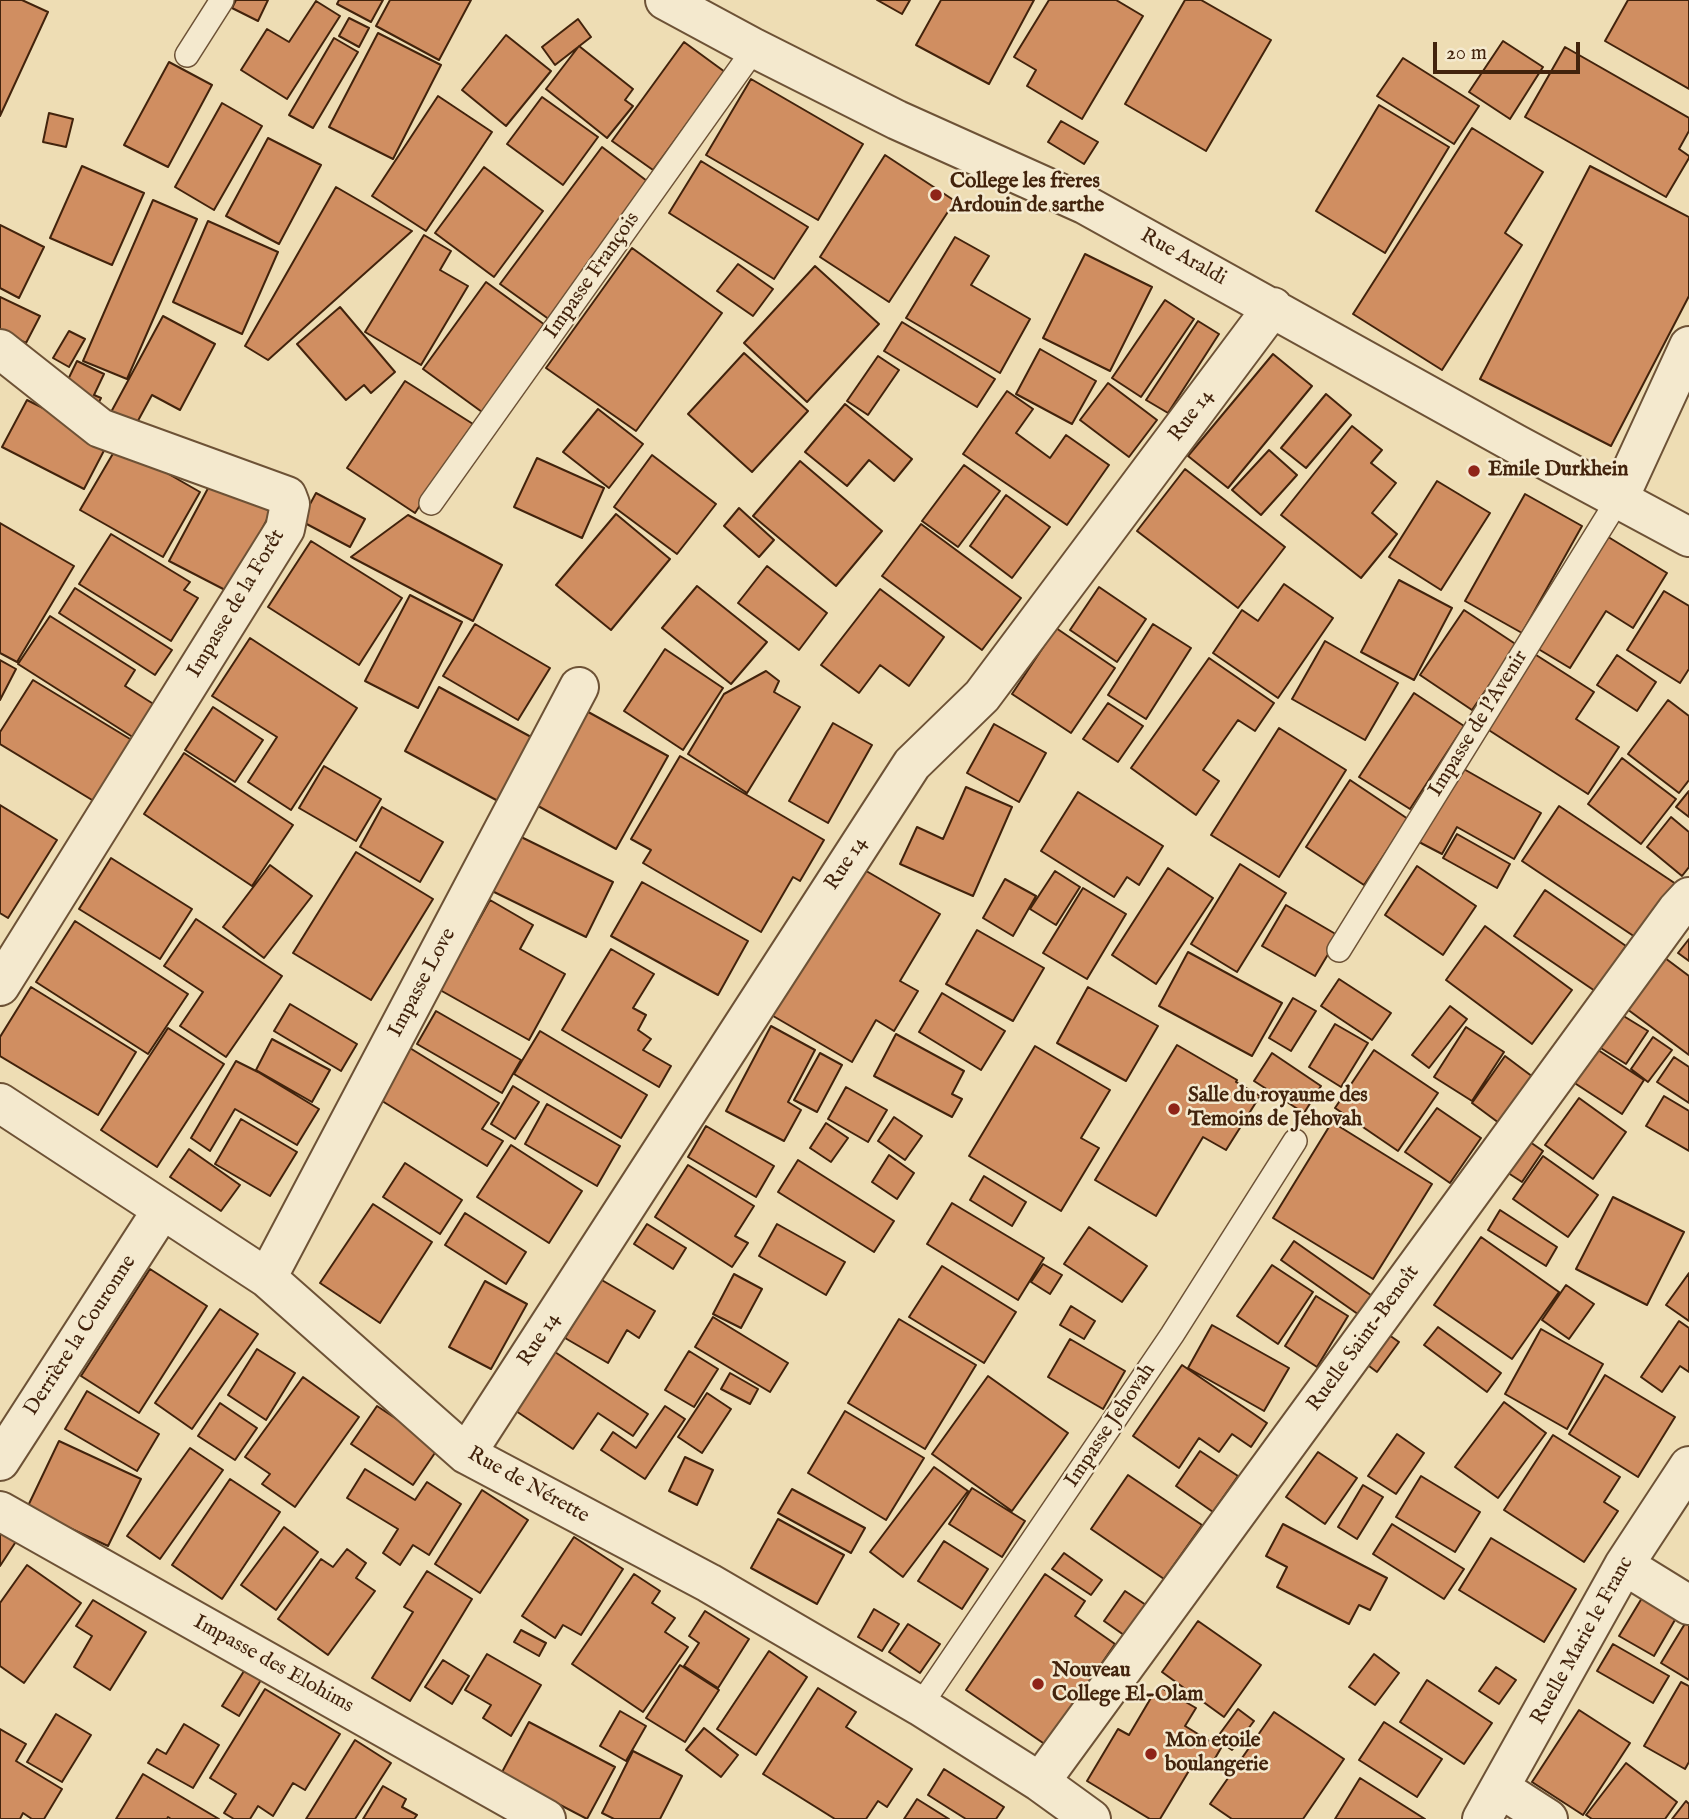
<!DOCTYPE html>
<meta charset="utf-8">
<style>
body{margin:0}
#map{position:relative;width:1689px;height:1819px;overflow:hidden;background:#eeddb4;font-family:"IM FELL English",serif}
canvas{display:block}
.scale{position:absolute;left:1433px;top:42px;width:147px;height:32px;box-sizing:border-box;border:4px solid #42230c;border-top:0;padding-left:9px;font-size:21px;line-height:24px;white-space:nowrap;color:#42230c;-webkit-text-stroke:5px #f4e9ce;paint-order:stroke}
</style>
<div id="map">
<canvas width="1689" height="1819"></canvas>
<div class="scale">20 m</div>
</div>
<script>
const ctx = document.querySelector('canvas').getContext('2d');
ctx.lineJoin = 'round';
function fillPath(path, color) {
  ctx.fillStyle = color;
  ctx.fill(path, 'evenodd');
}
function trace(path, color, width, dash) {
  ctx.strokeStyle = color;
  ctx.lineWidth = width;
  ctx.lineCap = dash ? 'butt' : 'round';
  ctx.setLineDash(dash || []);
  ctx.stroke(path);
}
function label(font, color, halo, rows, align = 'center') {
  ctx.font = font + ' "IM FELL English",serif';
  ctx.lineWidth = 5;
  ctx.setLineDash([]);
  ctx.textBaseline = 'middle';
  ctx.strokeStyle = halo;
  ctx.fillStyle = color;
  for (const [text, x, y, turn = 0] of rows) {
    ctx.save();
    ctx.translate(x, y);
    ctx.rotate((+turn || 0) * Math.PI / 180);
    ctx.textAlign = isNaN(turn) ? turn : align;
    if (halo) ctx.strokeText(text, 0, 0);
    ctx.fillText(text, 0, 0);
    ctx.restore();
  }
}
const building = new Path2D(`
 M0 0H22L48 12 0 116Z
 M236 0H268L258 21 232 8Z
 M339 0H383L371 22 337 4Z
 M390 0H471L439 60 376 26Z
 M877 0H910L902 14Z
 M941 0H1034L989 84 916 45Z
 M1049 0H1116L1143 16 1082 119 1027 86 1036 70 1014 57Z
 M1185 0H1201L1271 40 1206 151 1125 104Z
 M1628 0H1689V89L1605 41Z
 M316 1 340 16 287 99 241 70 267 29 289 42Z
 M349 18 369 28 359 47 339 36Z
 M578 19 591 37 555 65 542 47Z
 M378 33 441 65 393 159 329 127Z
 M506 35 551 71 506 126 462 90Z
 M334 38 358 52 313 128 289 115Z
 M1503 41 1543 67 1510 119 1469 92Z
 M684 42 725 72 653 170 612 141Z
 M579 46 633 89 625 100 633 106 607 138 546 89Z
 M1565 47 1689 118V131L1679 149 1689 156V158L1666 197 1525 117Z
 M1403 58 1479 106 1454 144 1377 96Z
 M169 62 212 85 168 167 124 145Z
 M751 79 863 144 818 220 706 155Z
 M438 96 492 132 426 231 372 196Z
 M542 97 598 137 563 185 507 144Z
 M222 103 262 126 214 210 175 187Z
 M1379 105 1449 147 1385 253 1316 211Z
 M49 113 73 119 66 147 43 142Z
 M1061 121 1098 142 1084 164 1048 142Z
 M1472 128 1543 172 1505 233 1522 245 1442 370 1353 314Z
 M268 138 321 165 279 244 226 216Z
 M602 147 651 184 550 320 500 284Z
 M885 155 955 201 889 302 820 257Z
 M701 161 808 227 774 279 669 213Z
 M82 166 144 193 112 265 50 238Z
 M1590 166 1689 217V296L1611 446 1480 379Z
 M484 167 543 211 494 277 435 233Z
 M336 187 412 231 268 360 245 346Z
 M153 200 197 219 127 379 83 361Z
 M208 221 278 252 242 334 173 302Z
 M0 225 44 247 19 298 0 288Z
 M424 235 451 251 440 270 468 286 421 365 365 332Z
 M955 237 989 256 971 285 1030 319 1000 373 906 318Z
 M632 248 722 313 636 431 546 368Z
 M1085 254 1152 287 1110 371 1043 338Z
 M738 264 773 289 753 316 717 291Z
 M815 266 879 324 807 402 744 343Z
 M486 282 545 325 482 412 423 369Z
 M0 297 40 316 26 343 0 331Z
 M1165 300 1194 319 1141 397 1112 378Z
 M340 307 395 372 371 393 364 385 346 400 297 344Z
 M163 316 215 344 180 410 152 395 134 428 110 414Z
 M1198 321 1219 334 1168 413 1146 400Z
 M902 322 995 379 977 407 884 351Z
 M69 331 85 339 69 367 53 358Z
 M1040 349 1096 381 1072 424 1016 394Z
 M744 353 808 411 752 472 688 414Z
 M1273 354 1312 386 1228 488 1188 456Z
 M878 356 899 370 868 415 847 401Z
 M77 361 104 374 94 395 101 398 96 408 62 392Z
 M405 381 473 424 415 513 347 468Z
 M1108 383 1157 420 1129 457 1080 420Z
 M1007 391 1033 409 1016 433 1050 458 1066 435 1109 465 1067 525 963 454Z
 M1326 394 1351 415 1306 468 1281 448Z
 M27 400 109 441 84 489 2 447Z
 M845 404 912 459 894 481 869 460 847 486 805 452Z
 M598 409 643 444 609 488 563 452Z
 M1352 426 1382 450 1371 463 1396 483 1372 513 1397 534 1361 578 1281 515Z
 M118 445 200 492 163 557 80 510Z
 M1269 450 1297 475 1261 515 1232 490Z
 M652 455 716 504 677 554 614 507Z
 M537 458 604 488 582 538 514 507Z
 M800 461 882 531 836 586 753 516Z
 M964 465 1000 491 958 547 922 521Z
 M1185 469 1285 547 1238 608 1137 531Z
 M213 479 272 510 229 592 169 561Z
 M1437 481 1490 513 1441 590 1389 557Z
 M316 493 365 519 350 547 301 521Z
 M1525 494 1582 526 1522 633 1465 601Z
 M1006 495 1050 527 1012 578 970 546Z
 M739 508 774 540 759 557 724 526Z
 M616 514 670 559 611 630 556 585Z
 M408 515 502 565 473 621 351 557Z
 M0 523 74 566 17 662 0 653Z
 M921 524 1021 598 982 650 882 576Z
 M111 534 190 582 184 590 198 598 171 641 79 584Z
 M1605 535 1667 573 1633 628 1606 611 1570 668 1535 647Z
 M311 541 402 598 359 665 268 607Z
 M767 566 827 613 799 650 738 603Z
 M1399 580 1452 608 1414 680 1361 652Z
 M1284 584 1333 618 1278 698 1213 653 1242 610 1258 621Z
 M697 586 767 642 731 684 662 628Z
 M1099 587 1146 619 1117 662 1070 630Z
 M75 588 172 650 155 675 59 613Z
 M880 589 944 637 909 686 880 665 859 693 821 665Z
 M1664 591 1689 606V669L1680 683 1627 650Z
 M410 595 462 622 418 708 365 681Z
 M1464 610 1517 645 1472 710 1420 675Z
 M50 616 135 670 125 686 163 710 142 743 18 664Z
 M475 624 550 668 518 720 443 676Z
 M1153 624 1191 648 1146 719 1108 695Z
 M1056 628 1115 668 1071 733 1012 694Z
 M250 638 357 708 291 810 248 782 277 737 212 696Z
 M1325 641 1398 683 1365 740 1292 699Z
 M665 649 723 688 683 750 624 711Z
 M1533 653 1594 692 1576 719 1619 747 1588 794 1484 727Z
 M1617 655 1656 682 1637 711 1597 685Z
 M1209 658 1274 703 1255 731 1238 720 1203 770 1219 781 1196 815 1131 768Z
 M0 660 16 669 0 700Z
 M766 671 779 681 774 692 800 707 747 793 688 754 724 694Z
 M33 680 135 742 97 803 0 744V732Z
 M439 687 533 738 498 801 405 751Z
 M1414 693 1464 726 1410 809 1359 777Z
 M1668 700 1689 716V780L1679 793 1628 754Z
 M1108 703 1143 726 1118 762 1083 739Z
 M213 707 263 740 235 782 185 750Z
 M581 708 668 756 616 849 529 801Z
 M833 723 872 745 828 823 789 801Z
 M994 724 1046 753 1019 802 967 773Z
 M1279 728 1346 770 1279 877 1211 835Z
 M184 753 293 825 252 886 144 814Z
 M680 756 824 840 800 881 793 877 761 932 643 863 651 850 631 839Z
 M1622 758 1676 799 1641 844 1588 804Z
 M324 766 381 799 356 841 299 808Z
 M1462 768 1541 813 1514 859 1457 827 1442 854 1419 842Z
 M1350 780 1408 819 1364 885 1306 847Z
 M966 787 1012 807 973 896 900 864 917 827 943 839Z
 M1689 791V817L1676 807Z
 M1078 792 1163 846 1139 885 1127 877 1114 897 1041 851Z
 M0 805 57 840 8 918 0 913Z
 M1559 806 1682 888 1644 943 1522 861Z
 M382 807 443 842 420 882 360 847Z
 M1671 817 1689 832V867L1682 876 1647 847Z
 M515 834 613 882 586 937 488 889Z
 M1457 834 1510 864 1497 888 1443 858Z
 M356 852 433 899 371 1000 293 953Z
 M111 858 192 909 160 959 79 909Z
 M1240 864 1286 893 1237 972 1191 944Z
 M270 865 312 896 264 958 223 927Z
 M856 865 940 914 900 981 918 991 894 1031 876 1020 852 1062 768 1013Z
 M1417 866 1476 906 1443 955 1385 915Z
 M1168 868 1213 898 1156 984 1112 955Z
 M1055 871 1080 887 1056 925 1030 909Z
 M1005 879 1036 896 1013 936 983 918Z
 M642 882 748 941 718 995 611 936Z
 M1083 888 1126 914 1087 979 1043 953Z
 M1545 890 1626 946 1595 991 1514 936Z
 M490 900 533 925 520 949 565 974 529 1040 440 990Z
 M1286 905 1339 936 1315 976 1262 946Z
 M196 919 282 976 226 1057 180 1026 203 992 164 966Z
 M75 921 188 994 148 1054 36 982Z
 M1485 926 1572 990 1532 1044 1446 980Z
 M977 930 1044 968 1013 1021 946 984Z
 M1689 939V961L1678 953Z
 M611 949 654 974 633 1008 646 1015 638 1030 651 1039 643 1050 671 1066 659 1087 562 1030Z
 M1188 952 1282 1003 1252 1056 1159 1006Z
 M1665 958 1689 976V1055L1627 1009Z
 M1339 979 1391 1013 1372 1040 1321 1006Z
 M31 987 136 1052 98 1115 0 1056V1037Z
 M1088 987 1158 1026 1126 1081 1057 1043Z
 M942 993 1005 1031 981 1070 919 1032Z
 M1293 998 1316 1011 1291 1051 1269 1038Z
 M290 1004 357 1044 341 1071 274 1031Z
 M1450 1006 1467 1019 1429 1068 1412 1055Z
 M436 1011 521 1060 502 1093 417 1044Z
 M1617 1012 1648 1031 1626 1064 1596 1045Z
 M1335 1024 1368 1043 1341 1087 1309 1067Z
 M771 1026 815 1050 788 1102 801 1110 784 1141 726 1111Z
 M1466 1027 1504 1052 1472 1101 1434 1077Z
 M168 1028 224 1064 157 1167 101 1130Z
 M540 1031 647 1095 621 1138 514 1074Z
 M896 1034 964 1071 952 1094 962 1099 952 1117 874 1076Z
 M1653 1037 1672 1050 1648 1082 1631 1069Z
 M272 1039 330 1070 312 1102 256 1070Z
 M405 1045 499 1103 482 1129 503 1141 487 1166 374 1096Z
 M1177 1045 1237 1080 1236 1082 1260 1096 1226 1150 1203 1137 1156 1216 1095 1180Z
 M1035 1046 1110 1090 1081 1138 1099 1148 1061 1211 969 1156Z
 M1595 1048 1644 1080 1622 1114 1573 1082Z
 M1374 1050 1438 1093 1398 1151 1335 1108Z
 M820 1053 842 1065 817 1112 794 1100Z
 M1272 1053 1321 1086 1304 1113 1254 1081Z
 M1505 1056 1533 1077 1499 1123 1472 1103Z
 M1674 1057 1689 1067V1103L1657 1082Z
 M236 1061 258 1072 319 1109 297 1145 235 1109 210 1151 191 1138Z
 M513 1086 539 1102 515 1139 491 1124Z
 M846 1087 887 1110 868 1142 828 1119Z
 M1664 1096 1689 1111V1151L1646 1126Z
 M1579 1098 1626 1132 1593 1179 1545 1145Z
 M547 1104 620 1146 597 1186 525 1144Z
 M1437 1108 1481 1138 1450 1183 1405 1152Z
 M894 1117 922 1136 905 1160 878 1141Z
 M241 1119 297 1152 270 1196 215 1164Z
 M1332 1122 1432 1184 1373 1279 1273 1218Z
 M826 1123 848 1138 831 1162 810 1148Z
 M706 1126 774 1166 756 1197 688 1157Z
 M1520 1135 1543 1151 1522 1182 1499 1167Z
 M511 1145 582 1191 549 1243 477 1197Z
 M189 1149 240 1185 221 1211 170 1177Z
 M889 1155 914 1173 897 1199 872 1182Z
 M1543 1156 1598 1195 1568 1237 1513 1199Z
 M798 1160 894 1221 874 1252 778 1192Z
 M405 1163 462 1200 440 1234 383 1197Z
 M688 1165 754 1206 735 1236 748 1243 732 1267 655 1217Z
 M984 1176 1026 1202 1012 1226 970 1200Z
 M1613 1197 1684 1232 1647 1305 1576 1269Z
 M952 1203 1044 1258 1018 1300 927 1244Z
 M373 1204 432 1242 380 1323 320 1283Z
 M1500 1210 1557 1247 1546 1266 1488 1230Z
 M465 1213 526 1252 506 1284 445 1245Z
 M647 1224 686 1248 673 1269 634 1244Z
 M777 1224 845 1262 826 1295 759 1256Z
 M1089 1227 1147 1266 1122 1302 1064 1264Z
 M1481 1237 1559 1292 1512 1359 1434 1305Z
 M1294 1241 1375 1298 1362 1317 1281 1260Z
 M1043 1264 1062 1275 1050 1294 1031 1282Z
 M1272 1265 1313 1292 1278 1344 1237 1316Z
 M942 1266 1016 1312 984 1363 909 1317Z
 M150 1269 207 1306 139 1413 81 1376Z
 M1689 1273V1321L1666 1305Z
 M734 1274 762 1289 741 1328 713 1314Z
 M600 1279 655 1311 639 1338 627 1330 608 1363 565 1338Z
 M485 1281 527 1304 491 1369 449 1347Z
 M1566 1285 1594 1304 1569 1339 1542 1320Z
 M1316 1296 1348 1316 1317 1367 1285 1346Z
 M1071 1306 1095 1321 1084 1339 1060 1325Z
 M220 1309 258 1334 192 1429 155 1403Z
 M713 1317 788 1363 770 1392 695 1347Z
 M899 1319 976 1365 925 1449 848 1403Z
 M1679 1321 1689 1328V1372L1680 1366 1662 1392 1641 1377Z
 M1212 1325 1289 1368 1264 1411 1188 1368Z
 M1438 1327 1501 1373 1487 1392 1424 1345Z
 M1541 1329 1603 1364 1567 1429 1505 1394Z
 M1382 1330 1399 1342 1377 1372 1361 1360Z
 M1070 1339 1125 1371 1103 1409 1048 1377Z
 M549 1348 648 1414 633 1436 598 1413 573 1449 510 1407Z
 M257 1349 295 1373 266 1420 228 1395Z
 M689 1351 718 1369 694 1407 665 1390Z
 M1182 1365 1267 1423 1251 1447 1232 1434 1219 1452 1199 1438 1179 1468 1133 1436Z
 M730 1373 758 1389 750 1404 721 1389Z
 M1605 1375 1675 1417 1638 1477 1569 1434Z
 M988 1376 1068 1433 1012 1511 932 1454Z
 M303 1377 359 1417 295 1507 262 1484 270 1474 245 1457Z
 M87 1391 159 1434 137 1471 65 1429Z
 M707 1393 731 1409 702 1453 678 1437Z
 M1504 1402 1546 1433 1498 1498 1455 1467Z
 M220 1403 257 1428 235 1460 198 1436Z
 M377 1406 439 1447 413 1485 351 1444Z
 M665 1406 685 1419 645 1479 601 1450 613 1432 636 1448Z
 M845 1411 924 1458 886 1520 808 1473Z
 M1397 1434 1424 1453 1396 1494 1368 1476Z
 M1553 1435 1620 1477 1604 1502 1618 1511 1584 1562 1504 1510Z
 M59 1441 141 1479 108 1546 27 1508Z
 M190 1448 223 1470 160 1559 127 1536Z
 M1200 1451 1238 1476 1213 1512 1176 1486Z
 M1318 1452 1357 1478 1325 1524 1286 1497Z
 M685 1457 713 1470 697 1505 669 1491Z
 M934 1467 968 1491 903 1577 870 1552Z
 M365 1469 415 1500 427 1482 461 1504 429 1555 413 1545 400 1565 383 1553 398 1529 347 1498Z
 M1128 1475 1202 1525 1164 1579 1091 1529Z
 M1421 1476 1480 1512 1455 1552 1396 1517Z
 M230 1479 280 1512 222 1599 172 1565Z
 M1363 1485 1383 1497 1357 1539 1338 1527Z
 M972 1488 1025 1521 1002 1557 949 1524Z
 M792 1489 865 1528 851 1553 778 1513Z
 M482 1490 528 1520 480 1593 435 1564Z
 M778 1519 844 1555 817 1604 751 1568Z
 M1283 1524 1387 1578 1370 1610 1359 1605 1349 1624 1277 1587 1287 1567 1266 1556Z
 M1392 1524 1464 1569 1444 1599 1373 1554Z
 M284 1527 318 1552 276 1610 241 1585Z
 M0 1529 17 1540 0 1566Z
 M574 1537 623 1569 581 1635 563 1625 555 1638 522 1616Z
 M1491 1538 1576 1589 1544 1642 1459 1590Z
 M944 1541 988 1569 962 1609 918 1581Z
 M347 1549 366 1563 356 1578 375 1591 328 1655 278 1619 321 1559 333 1567Z
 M1064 1553 1102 1580 1091 1595 1052 1569Z
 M27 1565 81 1603 24 1683 0 1666V1603Z
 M427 1571 472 1599 410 1701 372 1678 413 1612 404 1607Z
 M634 1574 660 1591 652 1603 675 1618 665 1632 688 1647 643 1712 572 1664Z
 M1045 1574 1085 1601 1075 1616 1115 1644 1046 1745 966 1690Z
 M1125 1591 1152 1609 1131 1640 1104 1621Z
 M1645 1593 1679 1613 1654 1656 1619 1636Z
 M93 1600 146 1632 110 1690 74 1667 92 1636 76 1626Z
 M874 1609 899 1624 882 1651 858 1637Z
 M705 1611 749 1639 718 1688 684 1666 699 1643 689 1636Z
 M1689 1617V1680L1661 1663Z
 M1198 1621 1261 1665 1224 1717 1162 1672Z
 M908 1624 940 1644 920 1673 889 1652Z
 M521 1630 546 1643 539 1656 514 1642Z
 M1613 1644 1669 1676 1653 1703 1597 1671Z
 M769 1651 807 1677 756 1755 717 1729Z
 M487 1654 541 1685 511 1736 483 1718 491 1705 465 1690Z
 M1374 1654 1399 1673 1375 1705 1349 1687Z
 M443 1660 469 1676 452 1704 425 1687Z
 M680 1665 719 1690 685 1742 646 1718Z
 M1496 1667 1516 1680 1499 1704 1479 1691Z
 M244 1671 261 1680 239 1716 222 1706Z
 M1427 1680 1492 1723 1464 1764 1400 1722Z
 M1681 1682 1689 1686V1762L1685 1769 1644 1746Z
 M1158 1686 1196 1708 1185 1726 1221 1748 1207 1772 1193 1764 1160 1819H1150L1087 1781 1118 1729 1129 1735Z
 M818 1688 856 1712 846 1727 912 1769 887 1807 878 1801 866 1819H835L763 1774Z
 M265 1689 340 1734 305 1790 293 1783 273 1816 258 1806 250 1819H234L224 1813 236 1794 210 1778Z
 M1238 1709 1254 1721 1232 1750 1216 1739Z
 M1579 1710 1630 1743 1583 1815 1532 1782Z
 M620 1711 646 1726 626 1761 600 1746Z
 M1274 1712 1344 1759 1303 1819H1232L1210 1804Z
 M56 1714 91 1735 62 1782 27 1762Z
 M529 1722 615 1767 587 1819 501 1774Z
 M1384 1722 1442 1759 1417 1797 1359 1760Z
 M184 1724 219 1745 193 1788 148 1763 157 1749 166 1754Z
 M704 1728 738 1755 721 1777 686 1750Z
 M0 1729 26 1744 16 1761 62 1789 44 1819H32L23 1813 20 1819H0Z
 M355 1740 391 1763 355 1819H306Z
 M633 1751 682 1776 660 1819H614L602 1813Z
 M1626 1763 1677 1802 1665 1819H1592L1586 1815Z
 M944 1769 1004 1807 996 1819H966L928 1795Z
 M143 1774 219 1819H171L168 1817 167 1819H116Z
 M1360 1778 1425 1819H1335Z
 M383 1786 406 1799 402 1807 417 1815 414 1819H363Z
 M917 1799 949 1819H904Z
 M1686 1801 1689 1804V1819H1672Z`);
fillPath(building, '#d08e61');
trace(building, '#42230c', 2);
const service = new Path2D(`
 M187 55 222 0
 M431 503 745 62 752 47
 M1339 950 1619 498
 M920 1706 1172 1335 1295 1141`);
const minor = new Path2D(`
 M665 0 752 47 897 120 1084 204 1516 444 1689 537
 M0 349 100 428 287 496 290 504 285 529 0 986
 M1619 498 1689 346
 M0 1103 267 1278 466 1454 709 1583 920 1706 1040 1782 1091 1819
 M267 1278 579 687
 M466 1454 912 764 982 696 1273 307
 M0 1461 162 1210
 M0 1511 546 1819
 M1624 1565 1689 1605
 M1040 1782 1677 910 1689 897
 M1500 1788 1548 1819
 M1482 1819 1624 1565 1689 1466`);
trace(service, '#6d5236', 26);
trace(minor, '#6d5236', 42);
trace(service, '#f4e9ce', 23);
trace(minor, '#f4e9ce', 38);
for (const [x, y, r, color] of [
 [936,195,7,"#8f2418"],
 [1474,471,7,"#8f2418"],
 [1174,1109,7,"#8f2418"],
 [1038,1684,7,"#8f2418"],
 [1151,1754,7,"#8f2418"]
]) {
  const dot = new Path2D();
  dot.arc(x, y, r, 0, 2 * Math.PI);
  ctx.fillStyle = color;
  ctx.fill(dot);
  trace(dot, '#f4e9ce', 2.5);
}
label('bold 21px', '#42230c', '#f4e9ce', [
 ["College les freres",950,183],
 ["Ardouin de sarthe",950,207],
 ["Emile Durkhein",1488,471],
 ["Salle du royaume des",1188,1097],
 ["Temoins de Jehovah",1188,1121],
 ["Nouveau",1052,1672],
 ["College El-Olam",1052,1696],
 ["Mon etoile",1165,1742],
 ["boulangerie",1165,1766]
], 'left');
label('21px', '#42230c', '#f4e9ce', [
 ["Rue Araldi",1183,258,29],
 ["Impasse François",593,276,-55],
 ["Rue 14",1192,416,-53],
 ["Impasse de la Forêt",237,604,-59],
 ["Impasse de l'Avenir",1479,724,-58],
 ["Rue 14",847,864,-57],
 ["Impasse Love",423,983,-62],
 ["Derrière la Couronne",81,1336,-57],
 ["Ruelle Saint-Benoît",1364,1339,-54],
 ["Rue 14",540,1340,-57],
 ["Impasse Jehovah",1111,1426,-56],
 ["Rue de Nérette",528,1486,29],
 ["Ruelle Marie le Franc",1583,1641,-61],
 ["Impasse des Elohims",273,1665,29]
]);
</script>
